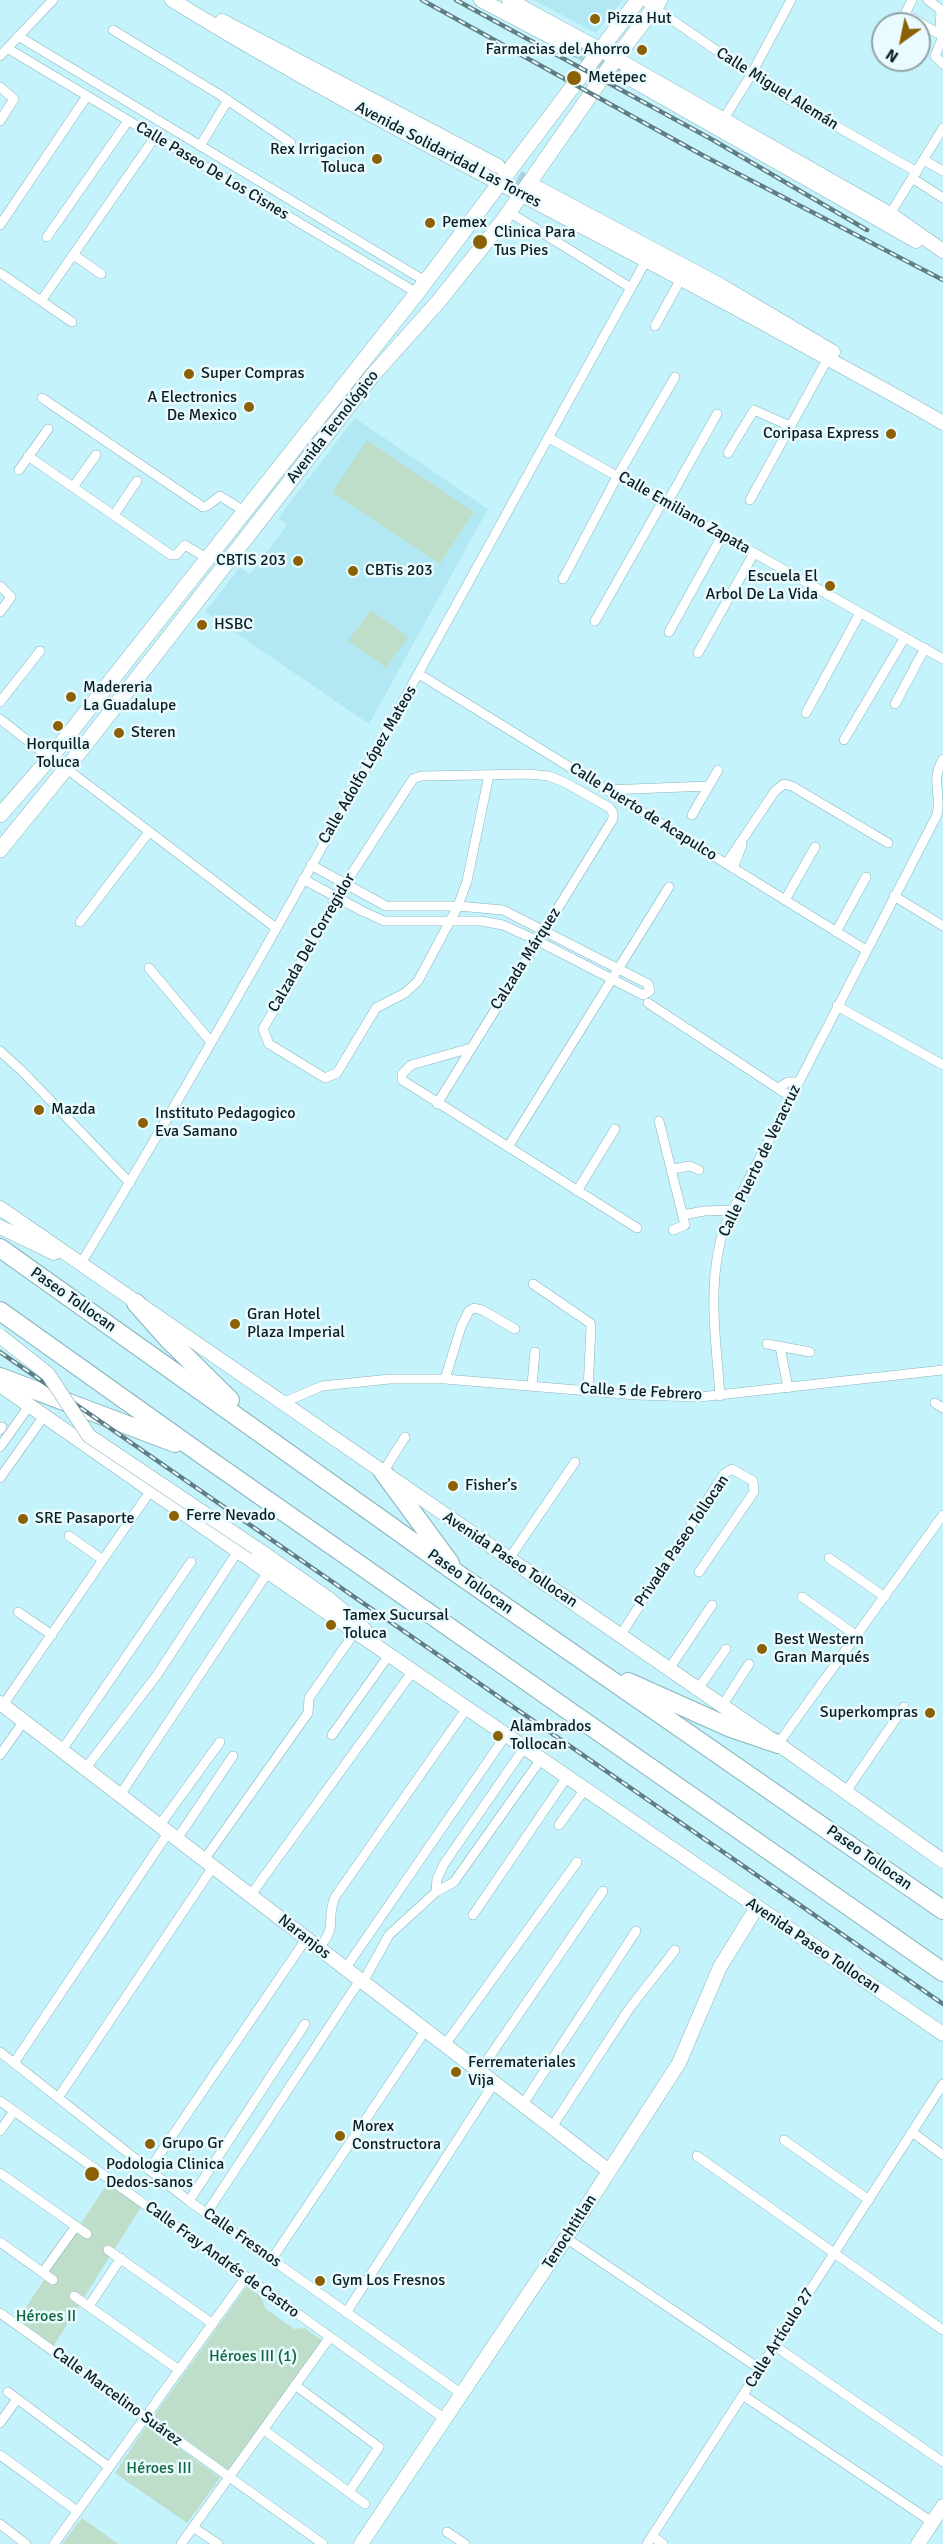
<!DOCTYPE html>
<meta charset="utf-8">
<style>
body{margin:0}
#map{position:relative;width:943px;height:2544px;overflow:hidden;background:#c5f3fc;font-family:Signika,sans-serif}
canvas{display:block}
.north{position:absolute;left:871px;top:12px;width:60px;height:60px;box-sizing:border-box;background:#e9fbfe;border:2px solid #91a3a6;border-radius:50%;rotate:213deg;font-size:16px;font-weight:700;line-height:24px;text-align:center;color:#0c1e21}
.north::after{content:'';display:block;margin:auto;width:21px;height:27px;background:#8c6105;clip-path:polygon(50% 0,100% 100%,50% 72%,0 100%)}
</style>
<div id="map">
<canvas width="943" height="2544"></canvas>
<div class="north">N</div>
</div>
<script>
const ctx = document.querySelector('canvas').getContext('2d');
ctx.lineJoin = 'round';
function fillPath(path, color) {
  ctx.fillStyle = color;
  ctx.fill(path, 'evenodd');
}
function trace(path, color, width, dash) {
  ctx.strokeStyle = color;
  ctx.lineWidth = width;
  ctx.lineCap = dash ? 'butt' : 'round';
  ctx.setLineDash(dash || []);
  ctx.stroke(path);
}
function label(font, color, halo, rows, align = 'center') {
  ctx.font = font + ' Signika,sans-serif';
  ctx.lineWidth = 5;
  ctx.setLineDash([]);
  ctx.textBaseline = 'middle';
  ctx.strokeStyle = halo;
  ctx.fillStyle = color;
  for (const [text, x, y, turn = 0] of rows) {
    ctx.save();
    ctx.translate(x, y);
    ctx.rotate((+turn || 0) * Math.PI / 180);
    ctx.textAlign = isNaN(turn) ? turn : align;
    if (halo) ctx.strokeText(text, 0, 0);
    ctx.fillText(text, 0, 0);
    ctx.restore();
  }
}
fillPath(new Path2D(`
 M533 0H623L596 33Z
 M355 418 488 509 369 724 205 612 240 567 250 574 287 525 278 518Z`), '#b1e8f3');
fillPath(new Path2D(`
 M367 440 474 512 440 564 332 492Z
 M371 610 408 637 386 668 348 641Z
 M107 2184 141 2207 51 2350 15 2324Z
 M247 2286 261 2297 266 2309 294 2329 305 2328 322 2341 228 2470 154 2416Z
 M147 2425 220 2478 187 2523 115 2473Z
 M82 2518 118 2544H62Z`), '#bedeca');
trace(new Path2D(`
 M574 49 625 76
 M500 167 534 186`), '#a9d3db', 14, [14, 7]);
const street = new Path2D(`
 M643 0 783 96 917 172
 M912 0 905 14 941 35
 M928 0 941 10 940 28 942 39 935 56 943 64
 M113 30 220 95 291 143
 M18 36 425 281
 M7 48 417 293
 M0 56 53 0
 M0 87 14 99 0 121
 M723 120 751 75 791 0
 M200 146 228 100
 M924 160 943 171
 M912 178 943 198
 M509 212 631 288
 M890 214 943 128
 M0 225 87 96
 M47 237 128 121
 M74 255 101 274
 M0 273 72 322
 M41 301 155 137
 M655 326 682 277
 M42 398 203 507 207 506 220 496 244 511
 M549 438 943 659
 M728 453 754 410 790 426
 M28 456 171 555H176L185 545 208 559
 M19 470 48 429
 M73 487 96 455
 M750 500 828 358
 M667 503 717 414
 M114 515 137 481
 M563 579 618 475 675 377
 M0 586 11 597 0 612
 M595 621 663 501
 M669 632 722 536
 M698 653 754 553
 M419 674 866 950
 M0 702 40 651
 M895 704 925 648
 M806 713 860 613
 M0 719 50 758
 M844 740 905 637
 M67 769 276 928
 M606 790 709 786
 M692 815 718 770
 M726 864 775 791 784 784 792 786 888 843
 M733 868 742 845
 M303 879 362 911 384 921H481L503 925 538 941 643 995 650 991 648 984 503 910 458 906H386L311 865
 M894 896 943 926
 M785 900 815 847
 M80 922 149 832
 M836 932 866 877
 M149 968 211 1042
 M648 1003 791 1097
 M837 1006 943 1065
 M471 1048 411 1065 402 1074V1080L637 1228
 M0 1051 23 1072 130 1183
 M778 1088 788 1082H799
 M437 1104 613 819V813L610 808 566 783 549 776 528 774 421 776 413 779 345 884 263 1029 269 1044 325 1078 337 1073 376 1008 405 993 418 981 458 906 467 881 489 775
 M659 1121 685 1225 673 1230
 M508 1147 669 887
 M672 1169 690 1166 699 1170
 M577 1191 615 1129
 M683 1215 704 1211 733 1210
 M80 1265C279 936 460 595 647 259
 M533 1284 590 1323 591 1327 588 1390
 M767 1344 810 1352
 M780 1347 788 1388
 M445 1379 461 1327 469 1311 474 1308 482 1310 515 1329
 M532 1385 535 1352
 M720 1396C716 1338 706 1282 725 1225L937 815C942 793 930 781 943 759
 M282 1403 322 1386 390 1379H445L637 1395 700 1397 943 1370
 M935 1403 943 1408
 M0 1430 2 1427
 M0 1447 29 1406
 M383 1472 405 1437
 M0 1478 44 1416
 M69 1536 103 1560
 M829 1558 885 1597
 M509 1559 575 1462
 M802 1597 857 1636
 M18 1612 52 1635
 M620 1636 724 1474 732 1469 753 1481 754 1492 699 1572
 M669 1669 712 1605
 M698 1689 726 1649
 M3 1705 151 1490
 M722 1706 749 1664
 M332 1735 389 1655
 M778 1744 943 1515
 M62 1750 191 1562
 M0 1755 24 1721
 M85 1769 157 1675 238 1551
 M845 1793 904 1707
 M120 1795 268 1572
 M559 1825 585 1789
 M159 1826 220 1742
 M177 1839 233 1756
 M204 1860 308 1713 309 1698 355 1632
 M436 1892 437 1879 444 1864 524 1748
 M250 1896 413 1671
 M473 1915 567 1777
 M319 1948C339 1924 325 1921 335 1897L467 1708
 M345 1969 506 1735
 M363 1982 389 1935 436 1892 454 1882 541 1759
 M444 2046 577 1862
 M0 2052 189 2201 462 2394
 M14 2063 168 1833
 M479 2072 603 1891
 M58 2098 213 1867
 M0 2101 445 2419
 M523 2104 636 1931
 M552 2127 629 2009 675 1950
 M0 2131 14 2111
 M912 2132 943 2155
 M784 2140 869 2200
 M697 2156 943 2330
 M149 2170 306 1939
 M0 2173 87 2234
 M189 2201 305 2024
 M206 2214 360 1980
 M566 2238 760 2369
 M0 2242 53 2280
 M108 2250 213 2324
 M272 2259 425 2031
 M43 2272 76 2226
 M74 2296 179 2370
 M89 2306 121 2258
 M0 2313 323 2544
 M346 2313 494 2083
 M775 2346 943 2462
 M295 2385 379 2447 349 2492
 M8 2392 109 2467
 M744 2396 932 2522
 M0 2423 17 2399
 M264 2430 365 2504
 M0 2455 77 2511
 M0 2524 26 2544
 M193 2527 218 2544
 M447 2532 465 2544
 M652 2536 663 2544
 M54 2544 246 2277
 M181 2544 330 2337
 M647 2544 943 2084`);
const secondary = new Path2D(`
 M172 0C377 126 595 229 805 346 851 372 898 396 943 423
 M481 0 574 49
 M509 0 599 49 890 214 943 251
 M222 21 498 166
 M625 76 916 241
 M534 186 720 285 833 352
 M0 1208 778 1744 943 1861
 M0 1227 54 1253
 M0 1385 268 1572 943 2034
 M256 1548 329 1599 365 1630
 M0 1703 609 2171
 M361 2544 566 2238 679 2063 720 1967 757 1907
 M918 2544 943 2506`);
const primary = new Path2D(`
 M0 815 50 758 417 293 638 0
 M0 850 85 745 372 376 438 302 502 222 616 58 660 0`);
const highway = new Path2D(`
 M0 1248 458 1574 943 1910
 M136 1303 168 1339 230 1400
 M0 1311 201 1454 943 1972
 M0 1377 175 1443
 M383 1472 450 1563
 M628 1682 731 1728 778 1744`);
trace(street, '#88b4bd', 10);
trace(secondary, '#88b4bd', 15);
trace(primary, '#88b4bd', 16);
trace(highway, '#88b4bd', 20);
trace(street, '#fff', 9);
trace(secondary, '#fff', 14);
trace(primary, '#fff', 15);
trace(highway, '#fff', 18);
const rail = new Path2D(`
 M422 0 704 156 943 280
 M456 0 713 140 867 230
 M0 1352 943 2004`);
trace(rail, '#5f7e83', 4.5);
trace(rail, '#e9fbfe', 2, [7]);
const secondaryBridge = new Path2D(`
 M0 1336 48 1374 89 1436 256 1548`);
trace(secondaryBridge, '#88b4bd', 15, []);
trace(secondaryBridge, '#fff', 14);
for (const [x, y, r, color] of [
 [595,19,6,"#8c6105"],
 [642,50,6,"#8c6105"],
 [574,78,8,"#8c6105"],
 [377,159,6,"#8c6105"],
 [430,223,6,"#8c6105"],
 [480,242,8,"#8c6105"],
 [189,374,6,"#8c6105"],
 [249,407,6,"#8c6105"],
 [891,434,6,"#8c6105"],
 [298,561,6,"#8c6105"],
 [353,571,6,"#8c6105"],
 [830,586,6,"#8c6105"],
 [202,625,6,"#8c6105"],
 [71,697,6,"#8c6105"],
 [58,726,6,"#8c6105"],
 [119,733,6,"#8c6105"],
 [39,1110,6,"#8c6105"],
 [143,1123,6,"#8c6105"],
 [235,1324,6,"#8c6105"],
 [453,1486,6,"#8c6105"],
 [174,1516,6,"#8c6105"],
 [23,1519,6,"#8c6105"],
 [331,1625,6,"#8c6105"],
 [762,1649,6,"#8c6105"],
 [930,1713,6,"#8c6105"],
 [498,1736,6,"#8c6105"],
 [456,2072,6,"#8c6105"],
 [340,2136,6,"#8c6105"],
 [150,2144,6,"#8c6105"],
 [92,2174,8,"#8c6105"],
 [320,2281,6,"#8c6105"]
]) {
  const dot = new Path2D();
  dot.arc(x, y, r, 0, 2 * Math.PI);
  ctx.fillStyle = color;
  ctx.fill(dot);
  trace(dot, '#e9fbfe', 2);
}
label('16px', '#0c1e21', '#e9fbfe', [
 ["Pizza Hut",607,19],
 ["Farmacias del Ahorro",630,50,"right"],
 ["Metepec",588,78],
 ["Rex Irrigacion",365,150,"right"],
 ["Toluca",365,168,"right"],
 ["Pemex",442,223],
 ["Clinica Para",494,233],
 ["Tus Pies",494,251],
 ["Super Compras",201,374],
 ["A Electronics",237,398,"right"],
 ["De Mexico",237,416,"right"],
 ["Coripasa Express",879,434,"right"],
 ["CBTIS 203",286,561,"right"],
 ["CBTis 203",365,571],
 ["Escuela El",818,577,"right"],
 ["Arbol De La Vida",818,595,"right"],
 ["HSBC",214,625],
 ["Madereria",83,688],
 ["La Guadalupe",83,706],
 ["Steren",131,733],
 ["Horquilla",58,745,"center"],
 ["Toluca",58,763,"center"],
 ["Mazda",51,1110],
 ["Instituto Pedagogico",155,1114],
 ["Eva Samano",155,1132],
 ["Gran Hotel",247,1315],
 ["Plaza Imperial",247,1333],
 ["Fisher’s",465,1486],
 ["Ferre Nevado",186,1516],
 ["SRE Pasaporte",35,1519],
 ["Tamex Sucursal",343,1616],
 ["Toluca",343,1634],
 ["Best Western",774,1640],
 ["Gran Marqués",774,1658],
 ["Superkompras",918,1713,"right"],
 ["Alambrados",510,1727],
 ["Tollocan",510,1745],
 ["Ferremateriales",468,2063],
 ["Vija",468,2081],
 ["Morex",352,2127],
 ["Constructora",352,2145],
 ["Grupo Gr",162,2144],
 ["Podologia Clinica",106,2165],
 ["Dedos-sanos",106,2183],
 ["Gym Los Fresnos",332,2281]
], 'left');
label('16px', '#0c1e21', '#e9fbfe', [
 ["Calle Miguel Alemán",777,89,32],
 ["Avenida Solidaridad Las Torres",448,155,28],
 ["Calle Paseo De Los Cisnes",212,171,31],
 ["Avenida Tecnológico",333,427,-52],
 ["Calle Emiliano Zapata",684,513,30],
 ["Calle Adolfo López Mateos",368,765,-60],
 ["Calle Puerto de Acapulco",643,812,32],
 ["Calzada Del Corregidor",312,943,-60],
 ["Calzada Márquez",526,959,-58],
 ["Calle Puerto de Veracruz",760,1161,-64],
 ["Paseo Tollocan",73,1300,35],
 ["Calle 5 de Febrero",641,1392,3],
 ["Privada Paseo Tollocan",682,1541,-56],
 ["Avenida Paseo Tollocan",510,1560,34],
 ["Paseo Tollocan",470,1582,35],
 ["Paseo Tollocan",869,1858,35],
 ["Naranjos",304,1937,38],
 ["Avenida Paseo Tollocan",813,1946,34],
 ["Tenochtitlan",570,2232,-57],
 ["Calle Fresnos",242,2238,35],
 ["Calle Fray Andrés de Castro",222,2260,36],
 ["Calle Artículo 27",780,2338,-58],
 ["Calle Marcelino Suárez",117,2397,36]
]);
label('16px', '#146640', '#e9fbfe', [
 ["Héroes II",46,2317],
 ["Héroes III (1)",253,2357],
 ["Héroes III",159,2469]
]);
</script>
